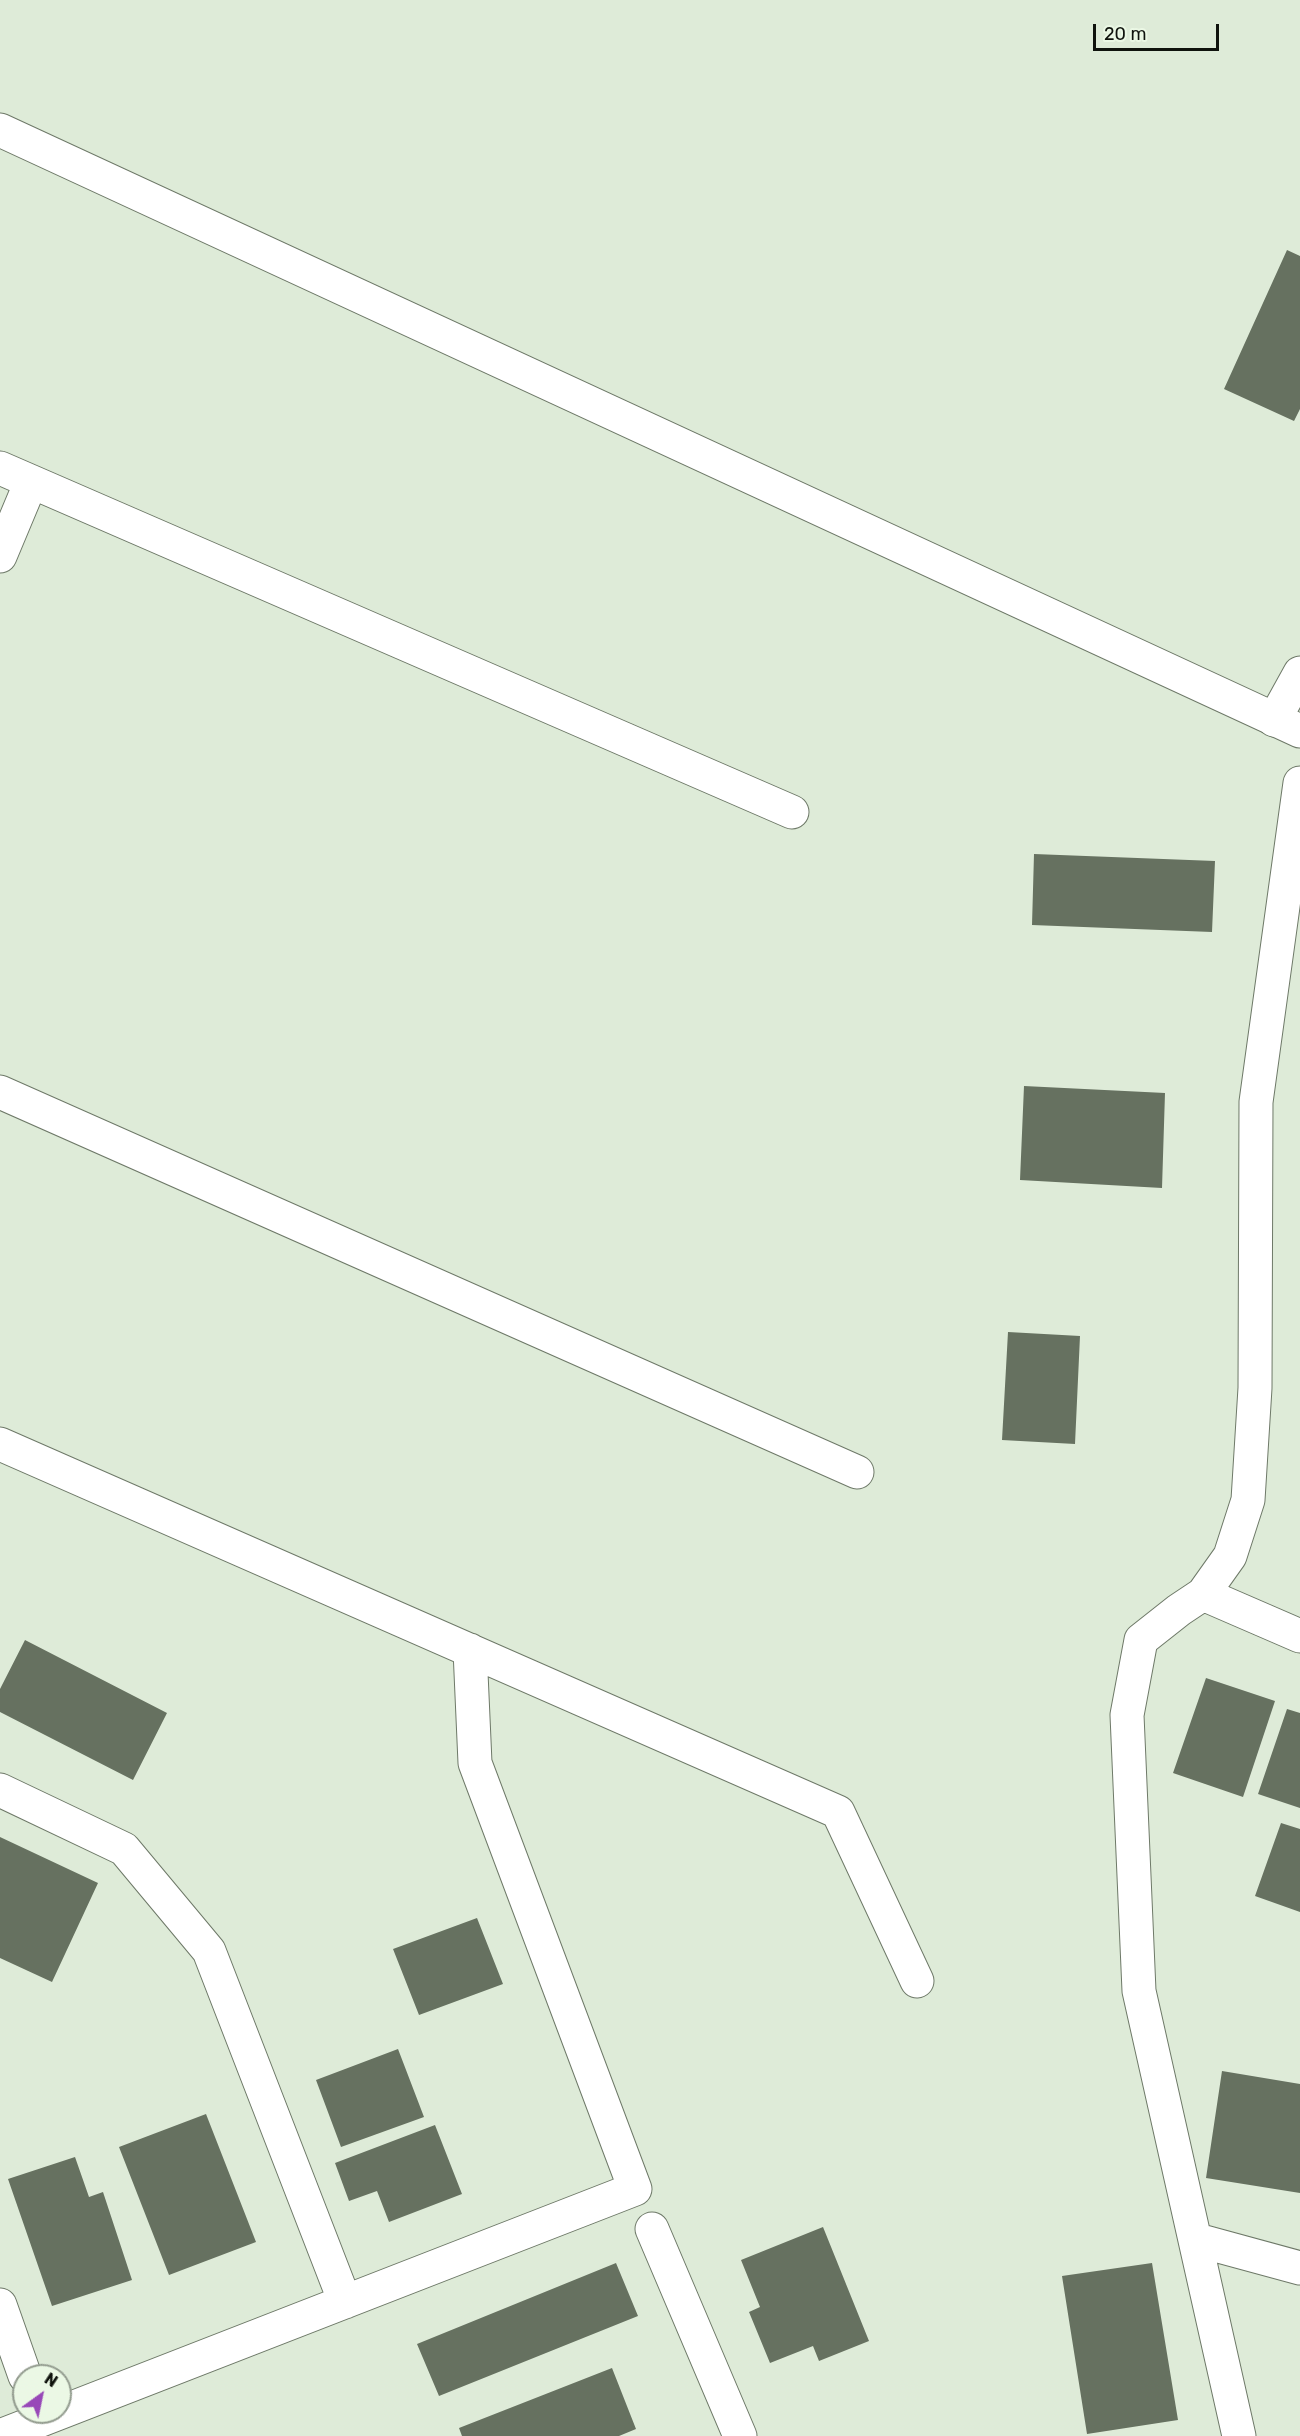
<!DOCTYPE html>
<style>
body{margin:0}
#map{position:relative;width:1300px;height:2436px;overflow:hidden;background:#deebd8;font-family:Rubik,sans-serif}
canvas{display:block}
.north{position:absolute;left:12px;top:2364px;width:60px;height:60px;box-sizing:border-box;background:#ebf8e5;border:2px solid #939c8f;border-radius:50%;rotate:33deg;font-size:16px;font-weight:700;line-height:24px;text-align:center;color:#0f130d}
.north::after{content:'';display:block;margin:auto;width:21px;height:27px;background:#9848b8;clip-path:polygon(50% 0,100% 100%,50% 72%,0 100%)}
.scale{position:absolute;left:1093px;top:24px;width:126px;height:27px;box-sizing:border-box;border:3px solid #0f130d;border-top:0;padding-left:8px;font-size:18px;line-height:21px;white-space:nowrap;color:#0f130d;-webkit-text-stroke:4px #ebf8e5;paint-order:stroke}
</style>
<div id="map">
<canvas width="1300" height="2436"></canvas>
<div class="north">N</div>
<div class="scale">20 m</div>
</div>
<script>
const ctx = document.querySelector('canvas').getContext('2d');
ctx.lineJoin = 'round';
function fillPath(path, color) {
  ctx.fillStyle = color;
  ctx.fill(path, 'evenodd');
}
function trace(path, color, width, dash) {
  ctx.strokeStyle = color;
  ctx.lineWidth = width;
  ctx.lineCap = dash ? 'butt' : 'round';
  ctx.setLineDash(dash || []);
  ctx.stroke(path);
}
fillPath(new Path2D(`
 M1287 250 1300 256V409L1294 421 1224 389Z
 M1034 854 1215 861 1212 932 1032 925Z
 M1024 1086 1165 1093 1162 1188 1020 1180Z
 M1008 1332 1080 1336 1075 1444 1002 1440Z
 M25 1640 167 1713 133 1780 0 1712V1689Z
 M1206 1678 1275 1701 1243 1797 1173 1773Z
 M1287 1709 1300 1713V1808L1258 1794Z
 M1281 1823 1300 1829V1912L1255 1896Z
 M0 1837 98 1883 52 1982 0 1958Z
 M477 1918 503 1984 419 2015 393 1949Z
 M398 2049 424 2117 341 2147 316 2080Z
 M1222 2071 1300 2084V2193L1206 2178Z
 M206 2114 256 2242 169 2275 119 2147Z
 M435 2125 462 2194 389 2222 377 2191 349 2201 335 2163Z
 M75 2157 89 2197 103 2192 132 2280 52 2306 8 2179Z
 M823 2227 869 2341 819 2361 813 2346 770 2363 749 2312 760 2307 741 2260Z
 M616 2263 638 2316 439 2396 417 2344Z
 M1152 2263 1178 2420 1087 2434 1062 2276Z
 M612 2368 636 2429 619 2436H462L459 2428Z`), '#667160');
const street = new Path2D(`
 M0 468 792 812
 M0 556 31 482
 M1274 720 1300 673
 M0 1092 857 1472
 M0 1444 838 1812 917 1981
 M1203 1594 1300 1636
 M0 1790 124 1849 209 1951 345 2302
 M652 2229 740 2436
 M1197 2240 1300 2268
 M0 2305 25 2376
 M0 2436 635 2189 475 1763 470 1650
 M1239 2436 1139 1991 1127 1715 1141 1640 1179 1610 1203 1594 1230 1556 1248 1500 1255 1388 1256 1102 1300 783`);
const secondary = new Path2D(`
 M0 130 1300 731`);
trace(street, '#6e7968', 35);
trace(secondary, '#6e7968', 35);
trace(street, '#fff', 33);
trace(secondary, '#fff', 33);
</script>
